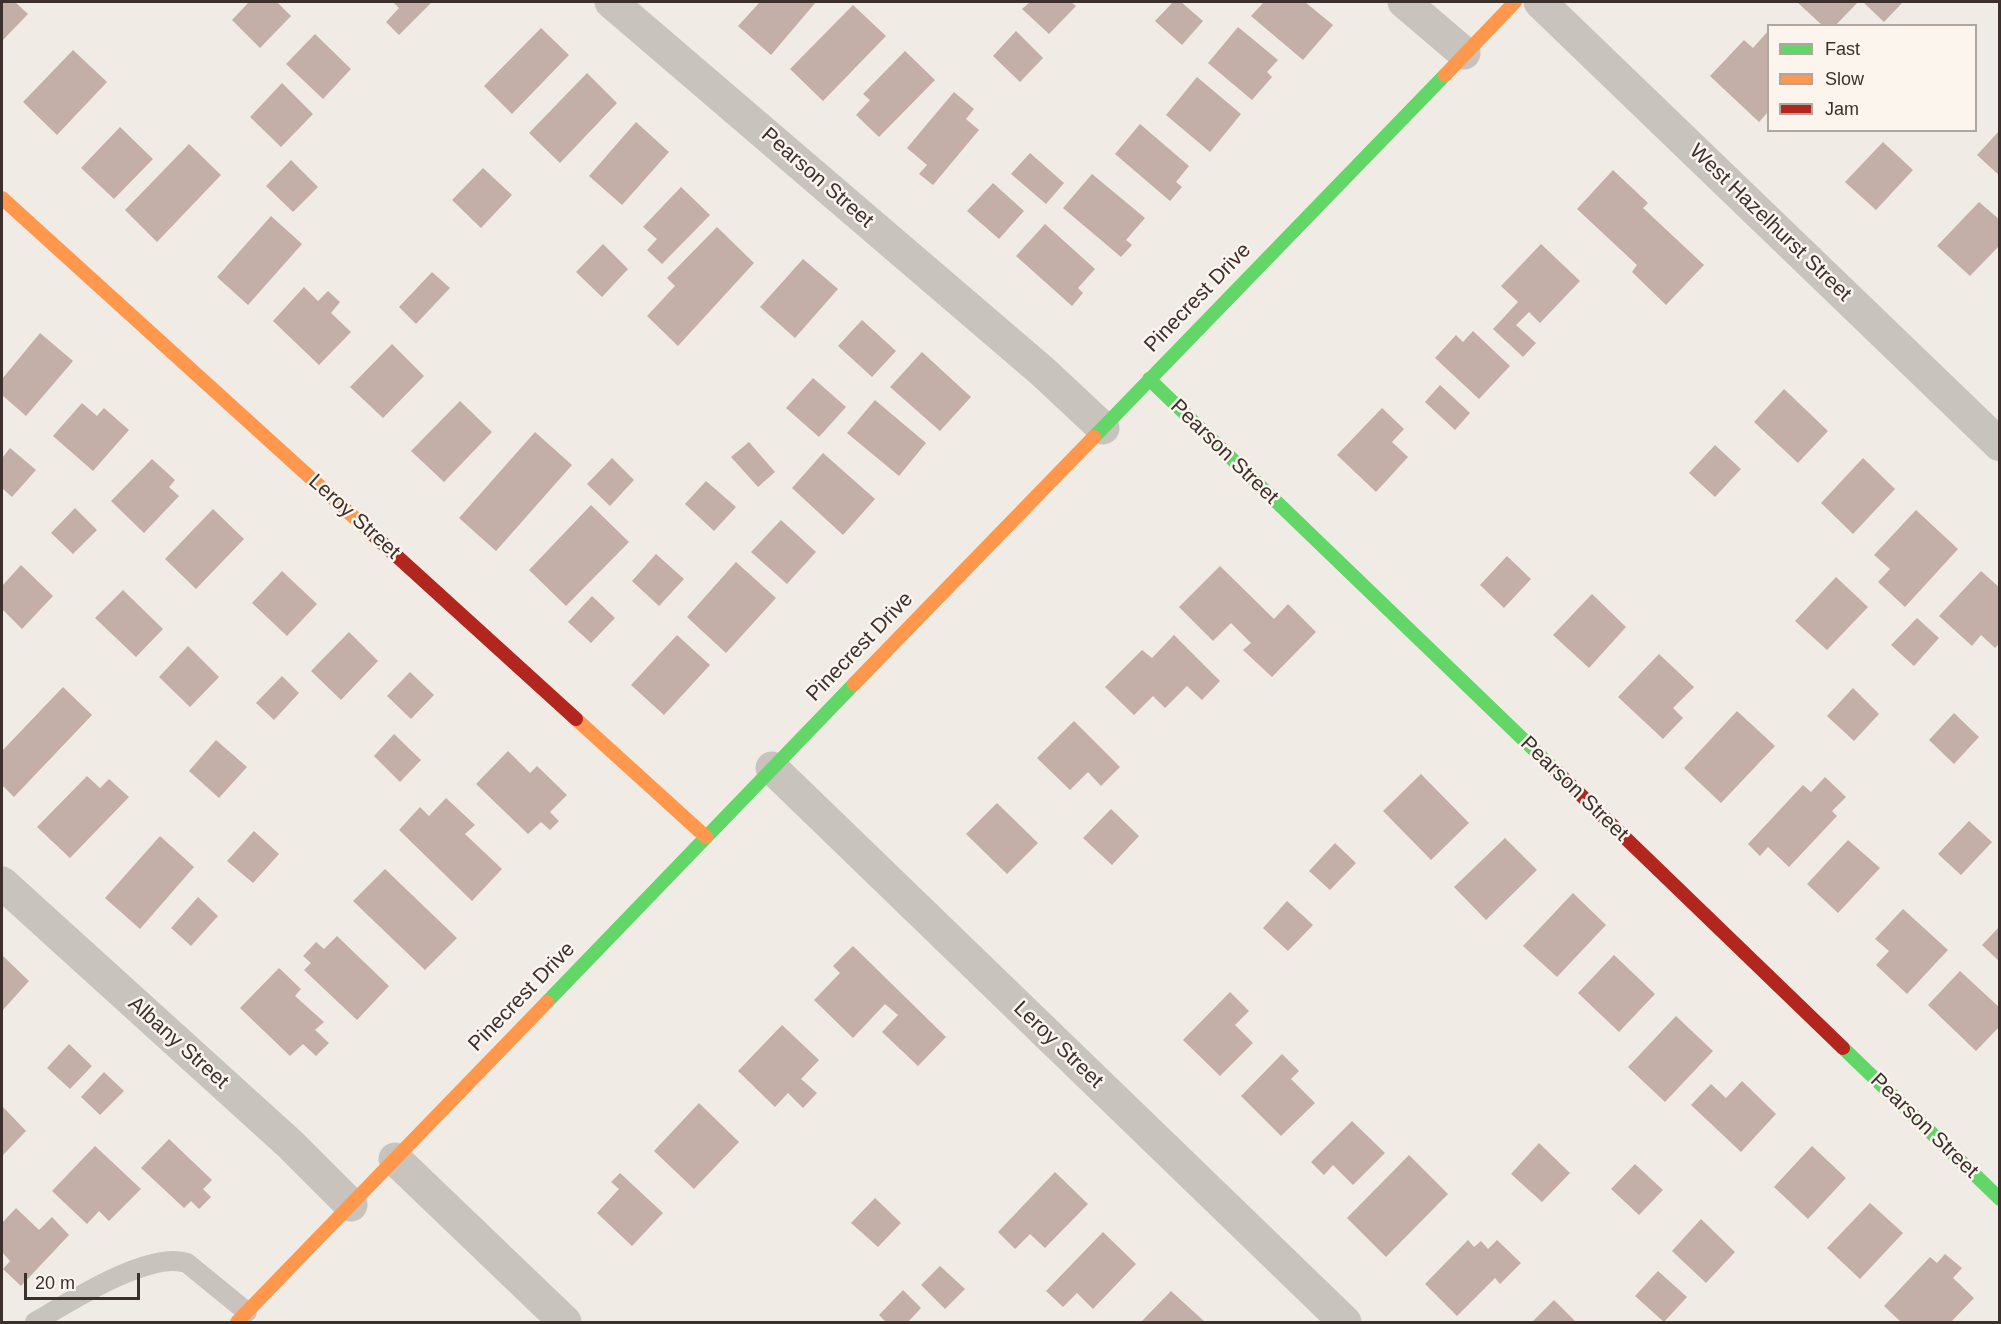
<!DOCTYPE html>
<style>
body{margin:0}
#map{position:relative;width:2001px;height:1324px;overflow:hidden;background:#f0ebe5;font-family:Arial,sans-serif}
canvas{display:block}
.frame{position:absolute;inset:0;border:3px solid #3b302b;pointer-events:none}
.legend{position:absolute;left:1767px;top:24px;width:210px;height:108px;box-sizing:border-box;background:#fbf5ee;border:2px solid #aea6a0;margin:0;padding:8px 10px;list-style:none;font-size:18px;color:#3b302b}
.legend li{display:flex;align-items:center;gap:12px;height:30px}
.legend b{width:30px;border:2px solid #aea6a0}
.scale{position:absolute;left:24px;top:1273px;width:116px;height:27px;box-sizing:border-box;border:3px solid #3b302b;border-top:0;padding-left:8px;font-size:18px;line-height:21px;white-space:nowrap;color:#3b302b;-webkit-text-stroke:4px #fbf5ee;paint-order:stroke}
</style>
<div id="map">
<canvas width="2001" height="1324"></canvas>
<div class="frame"></div>
<ul class="legend">
<li><b style="height:8px;background:#63d668"></b>Fast</li>
<li><b style="height:8px;background:#ff974d"></b>Slow</li>
<li><b style="height:8px;background:#b3261e"></b>Jam</li>
</ul>
<div class="scale">20 m</div>
</div>
<script>
const ctx = document.querySelector('canvas').getContext('2d');
ctx.lineJoin = 'round';
function fillPath(path, color) {
  ctx.fillStyle = color;
  ctx.fill(path, 'evenodd');
}
function trace(path, color, width, dash) {
  ctx.strokeStyle = color;
  ctx.lineWidth = width;
  ctx.lineCap = dash ? 'butt' : 'round';
  ctx.setLineDash(dash || []);
  ctx.stroke(path);
}
function label(font, color, halo, rows, align = 'center') {
  ctx.font = font + ' Arial,sans-serif';
  ctx.lineWidth = 5;
  ctx.setLineDash([]);
  ctx.textBaseline = 'middle';
  ctx.strokeStyle = halo;
  ctx.fillStyle = color;
  for (const [text, x, y, turn = 0] of rows) {
    ctx.save();
    ctx.translate(x, y);
    ctx.rotate((+turn || 0) * Math.PI / 180);
    ctx.textAlign = isNaN(turn) ? turn : align;
    if (halo) ctx.strokeText(text, 0, 0);
    ctx.fillText(text, 0, 0);
    ctx.restore();
  }
}
fillPath(new Path2D(`
 M2 2H15L28 14 2 41Z
 M249 2H277L291 16 260 48 232 20Z
 M393 2H432L399 35 386 22 399 8Z
 M760 2H816L771 55 738 26Z
 M1030 2H1071L1076 6 1049 34 1022 9Z
 M1173 2H1181L1203 21 1182 45 1155 21Z
 M1264 2H1305L1333 25 1303 60 1251 16Z
 M1797 2H1858L1835 26H1823Z
 M1863 2H1903L1884 22Z
 M853 5 886 36 823 101 790 69Z
 M1238 27 1278 60 1267 72 1272 77 1252 100 1208 63Z
 M541 28 569 55 512 114 484 86Z
 M1016 31 1043 58 1020 82 993 56Z
 M1768 31V112L1759 122 1710 76 1744 40 1753 48Z
 M315 34 351 69 323 99 286 64Z
 M73 50 107 82 57 135 23 102Z
 M905 51 935 80 879 137 856 115 870 100 863 94Z
 M587 73 617 103 560 163 529 133Z
 M1197 77 1241 114 1210 152 1166 115Z
 M282 83 313 114 281 147 250 117Z
 M954 92 974 109 966 119 979 130 933 185 919 174 927 165 907 148Z
 M636 122 669 152 622 205 589 176Z
 M1140 124 1189 166 1176 182 1182 187 1170 201 1115 154Z
 M120 127 153 159 114 199 81 168Z
 M2000 130V176L1977 155Z
 M1883 142 1913 170 1876 210 1845 182Z
 M189 144 221 175 157 242 125 210Z
 M1030 153 1064 183 1046 204 1011 174Z
 M291 160 318 187 293 212 266 186Z
 M483 168 512 195 481 228 452 200Z
 M1613 170 1648 203 1643 208 1704 265 1666 305 1632 272 1637 265 1577 209Z
 M1092 174 1145 218 1126 240 1132 245 1121 257 1063 208Z
 M993 183 1024 211 999 239 967 211Z
 M681 187 710 215 662 264 647 250 657 239 643 227Z
 M1979 202 2000 220V245L1970 276 1937 246Z
 M271 216 302 244 248 305 217 277Z
 M1045 224 1095 269 1078 288 1083 293 1072 306 1016 256Z
 M717 227 754 263 678 346 647 316 675 286 667 278Z
 M603 244 628 269 602 297 576 272Z
 M1541 244 1580 281 1540 323 1529 312 1516 325 1536 343 1523 357 1493 329 1518 302 1501 286Z
 M803 259 838 289 795 338 760 307Z
 M432 272 450 288 416 324 399 307Z
 M304 287 318 301 328 291 340 302 331 313 351 332 319 365 273 321Z
 M862 320 896 351 872 377 838 346Z
 M1473 331 1510 366 1479 399 1435 358 1456 335 1463 342Z
 M40 333 73 361 26 416 2 395V379Z
 M392 344 424 376 383 418 350 387Z
 M922 352 971 397 940 431 890 387Z
 M813 378 846 407 819 437 786 408Z
 M1440 385 1470 413 1455 430 1425 402Z
 M1784 389 1828 431 1798 463 1754 422Z
 M875 400 926 443 899 476 847 433Z
 M460 401 492 432 444 482 411 451Z
 M82 403 97 416 104 408 129 430 93 471 53 436Z
 M1382 408 1404 429 1392 442 1408 457 1376 492 1337 455Z
 M535 432 572 465 496 551 459 518Z
 M749 442 775 472 758 487 731 457Z
 M1715 445 1741 469 1715 497 1689 473Z
 M10 448 36 470 12 497 2 488V458Z
 M823 453 875 499 843 535 792 488Z
 M612 458 634 480 610 506 587 484Z
 M1863 458 1895 489 1853 534 1821 503Z
 M152 459 175 480 169 487 179 496 144 533 111 501Z
 M706 481 736 507 714 531 685 504Z
 M591 505 629 542 566 606 529 570Z
 M75 508 97 530 73 554 51 533Z
 M213 509 244 539 196 589 165 559Z
 M1916 510 1958 549 1905 607 1878 582 1890 569 1874 555Z
 M781 520 816 552 787 584 751 552Z
 M656 554 684 579 659 606 632 581Z
 M1507 556 1531 579 1504 608 1480 585Z
 M736 562 776 598 726 653 687 617Z
 M21 565 53 596 22 629 2 609V586Z
 M1220 566 1274 619 1288 604 1316 632 1272 677 1243 650 1251 643 1231 623 1213 641 1179 607Z
 M282 571 317 604 287 636 252 603Z
 M1981 571 2000 588V643L1995 648 1981 635 1972 646 1939 616Z
 M1836 577 1868 607 1827 650 1795 621Z
 M123 590 163 629 136 657 95 618Z
 M1592 594 1626 627 1589 668 1553 635Z
 M592 596 615 618 591 643 568 622Z
 M1917 618 1939 638 1914 666 1891 645Z
 M349 632 378 661 341 700 311 671Z
 M677 635 710 665 664 715 631 685Z
 M1174 635 1220 681 1202 700 1187 686 1165 708 1153 696 1134 715 1105 687 1142 650 1152 658Z
 M188 646 219 677 190 707 159 677Z
 M1659 654 1694 687 1673 708 1683 718 1663 739 1618 697Z
 M410 672 434 695 411 719 387 696Z
 M282 676 299 693 274 720 256 703Z
 M63 687 92 715 14 797 2 785V751Z
 M1853 688 1879 714 1854 741 1827 716Z
 M1737 711 1775 746 1721 803 1684 768Z
 M1954 713 1979 737 1954 764 1929 740Z
 M1074 721 1120 767 1101 786 1088 772 1070 790 1037 758Z
 M394 734 421 760 400 782 374 756Z
 M216 740 247 767 219 798 189 771Z
 M508 751 530 773 537 766 567 795 550 812 559 821 550 830 541 822 528 834 476 784Z
 M1421 774 1469 823 1431 860 1383 811Z
 M87 776 100 788 109 779 129 797 70 858 37 827Z
 M1825 777 1846 797 1832 811 1837 816 1789 867 1768 847 1760 856 1748 844 1803 785 1811 792Z
 M446 798 475 825 465 834 502 869 472 901 399 830 420 807 429 816Z
 M997 803 1038 843 1007 874 966 834Z
 M1111 809 1139 836 1112 865 1083 838Z
 M1969 821 1992 842 1961 875 1938 854Z
 M254 831 279 854 253 883 227 861Z
 M160 836 194 867 140 929 105 898Z
 M1505 838 1537 870 1486 920 1454 887Z
 M1848 840 1880 868 1838 913 1807 884Z
 M1335 843 1356 863 1330 890 1309 871Z
 M385 869 457 938 425 970 353 901Z
 M1573 893 1606 925 1557 977 1523 946Z
 M198 897 218 916 191 946 171 928Z
 M1287 901 1313 925 1288 951 1263 928Z
 M1903 909 1948 950 1907 994 1876 965 1889 951 1875 939Z
 M2000 926V962L1982 945Z
 M337 936 389 986 357 1020 304 970 311 963 303 956 316 942 324 949Z
 M853 946 946 1037 918 1066 882 1032 898 1015 885 1004 853 1038 814 1000 840 973 833 966Z
 M2 955 29 981 2 1011Z
 M1614 955 1655 994 1619 1032 1578 993Z
 M279 968 301 989 295 996 324 1022 315 1030 329 1043 316 1056 303 1044 290 1056 240 1008Z
 M1960 971 2000 1008V1026L1976 1051 1928 1005Z
 M1230 992 1249 1011 1235 1025 1253 1043 1220 1076 1183 1040Z
 M1676 1016 1713 1051 1665 1102 1628 1067Z
 M782 1025 819 1060 801 1079 817 1093 803 1108 788 1093 775 1107 738 1071Z
 M69 1044 92 1066 70 1089 47 1068Z
 M1282 1054 1299 1071 1291 1079 1315 1103 1281 1136 1241 1096Z
 M104 1072 124 1091 100 1115 81 1097Z
 M1742 1081 1776 1114 1741 1152 1691 1105 1711 1084 1726 1098Z
 M699 1103 739 1142 694 1189 654 1151Z
 M2 1106 26 1131 3 1155 2 1154Z
 M1352 1121 1385 1153 1353 1185 1333 1165 1324 1175 1311 1162Z
 M169 1139 212 1180 203 1189 211 1197 199 1209 191 1201 184 1208 141 1168Z
 M1539 1143 1570 1173 1542 1202 1511 1174Z
 M95 1146 141 1189 109 1221 99 1211 87 1224 52 1191Z
 M1812 1146 1846 1178 1808 1219 1774 1187Z
 M1409 1155 1448 1194 1386 1257 1347 1218Z
 M1635 1164 1663 1190 1639 1215 1611 1189Z
 M1055 1172 1088 1204 1045 1248 1030 1234 1015 1249 998 1232Z
 M620 1173 663 1213 632 1246 597 1213 619 1189 611 1182Z
 M875 1198 901 1223 878 1247 851 1223Z
 M1870 1203 1903 1233 1860 1279 1827 1248Z
 M16 1208 39 1230 52 1217 69 1235 21 1286 3 1269 10 1261 2 1252V1223Z
 M1701 1219 1735 1252 1706 1283 1672 1251Z
 M1103 1232 1136 1264 1093 1309 1077 1293 1063 1307 1046 1291Z
 M1468 1240 1474 1247 1481 1241 1488 1249 1497 1240 1521 1263 1500 1284 1495 1278 1457 1316 1425 1284Z
 M1945 1254 1962 1268 1953 1278 1974 1298 1951 1322H1901L1884 1306 1930 1257 1937 1263Z
 M940 1266 965 1289 945 1309 921 1285Z
 M1658 1271 1687 1297 1664 1322 1635 1296Z
 M903 1290 921 1308 908 1322H886L879 1315Z
 M1171 1291 1205 1322H1141Z
 M1554 1300 1576 1322H1532Z`), '#c3afa7');
trace(new Path2D(`
 M35 1322C68 1303 149 1250 187 1263L247 1312`), '#c9c3be', 20);
trace(new Path2D(`
 M611 2 1042 371 1103 428
 M1404 2 1464 53
 M1540 2 2000 445
 M772 768 1345 1322
 M2 883 291 1145 351 1205
 M395 1159 565 1322`), '#c9c3be', 33);
trace(new Path2D(`
 M1149 379 1556 771
 M1094 437 1445 75
 M547 1002 854 684
 M1843 1048 2000 1199`), '#63d668', 14);
trace(new Path2D(`
 M1445 75 1515 2
 M2 198 368 530
 M854 684 1094 437
 M576 719 706 837
 M237 1322 547 1002`), '#ff974d', 14);
trace(new Path2D(`
 M368 530 576 719
 M1556 771 1843 1048`), '#b3261e', 14);
label('21px', '#3b302b', '#fbf5ee', [
 ["Pearson Street",817,178,41],
 ["West Hazelhurst Street",1770,223,44],
 ["Pinecrest Drive",1198,298,-46],
 ["Pearson Street",1224,452,44],
 ["Leroy Street",354,517,42],
 ["Pinecrest Drive",860,647,-46],
 ["Pearson Street",1574,789,44],
 ["Pinecrest Drive",522,997,-46],
 ["Albany Street",178,1043,42],
 ["Leroy Street",1058,1045,44],
 ["Pearson Street",1924,1126,44]
]);
</script>
